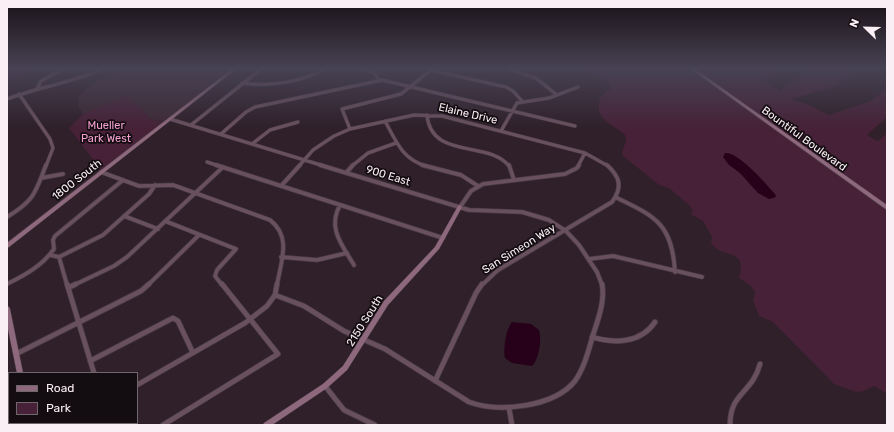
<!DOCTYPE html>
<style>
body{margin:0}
#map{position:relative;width:894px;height:432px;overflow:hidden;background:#2f2029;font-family:Rubik,sans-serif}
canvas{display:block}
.frame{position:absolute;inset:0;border:8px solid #faeff4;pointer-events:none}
.legend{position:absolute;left:8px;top:372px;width:130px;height:52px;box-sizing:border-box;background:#130c10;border:1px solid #6f676b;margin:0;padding:5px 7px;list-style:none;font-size:12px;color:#faeff4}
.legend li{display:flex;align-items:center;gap:8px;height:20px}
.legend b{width:20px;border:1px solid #6f676b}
.north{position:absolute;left:846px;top:8px;width:40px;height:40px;-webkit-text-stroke:3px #130c10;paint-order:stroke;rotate:293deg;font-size:11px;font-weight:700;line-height:16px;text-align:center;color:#faeff4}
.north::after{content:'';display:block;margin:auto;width:14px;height:18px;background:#faeff4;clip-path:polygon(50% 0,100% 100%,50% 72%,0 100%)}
</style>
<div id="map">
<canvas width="894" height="432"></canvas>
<div class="frame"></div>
<ul class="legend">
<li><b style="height:5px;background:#8e687d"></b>Road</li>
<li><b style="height:11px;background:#462137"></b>Park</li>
</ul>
<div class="north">N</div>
</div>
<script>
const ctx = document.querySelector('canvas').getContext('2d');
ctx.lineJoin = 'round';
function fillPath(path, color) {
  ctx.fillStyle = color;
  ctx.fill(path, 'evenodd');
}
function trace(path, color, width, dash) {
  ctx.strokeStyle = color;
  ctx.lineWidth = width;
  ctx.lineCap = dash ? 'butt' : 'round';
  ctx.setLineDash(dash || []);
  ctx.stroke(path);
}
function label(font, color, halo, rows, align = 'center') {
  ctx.font = font + ' Rubik,sans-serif';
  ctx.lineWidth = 3.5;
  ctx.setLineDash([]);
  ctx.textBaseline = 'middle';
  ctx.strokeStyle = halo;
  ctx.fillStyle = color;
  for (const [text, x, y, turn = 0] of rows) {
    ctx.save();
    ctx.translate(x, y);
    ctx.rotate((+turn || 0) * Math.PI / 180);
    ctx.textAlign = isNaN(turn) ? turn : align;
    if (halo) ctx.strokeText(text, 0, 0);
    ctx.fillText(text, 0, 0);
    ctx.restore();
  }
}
fillPath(new Path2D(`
 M127 69H231L162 122 150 119 128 96 83 114 79 108 78 99 82 92 98 81Z`), '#3d2834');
fillPath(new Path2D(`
 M7 69H35L23 75 7 80Z
 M575 69H782L764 80 780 91 809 69H852L854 73 836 86 792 99 811 106 829 115 871 101 887 88V117L867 135 878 141 887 133V394L874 386 864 391 856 392 834 384 773 322 759 316 753 300 755 292 750 285 739 278C748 246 723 261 711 243L712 237 703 221 692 215 691 213 692 210 690 206 669 188 659 185 623 156 622 152 626 141 625 135C612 123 592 120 601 96L610 89V85L600 76Z
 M128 96 150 119 162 122 101 170 69 128 83 114Z`), '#462137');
fillPath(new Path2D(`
 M725 153C739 152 765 183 775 194L776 197 769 199 758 193 740 173 729 165 723 157Z
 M512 322 531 324 539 330C542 339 539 360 532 366L512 363 505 358C503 349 506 329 512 322Z`), '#270019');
const streetFar2 = new Path2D(`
 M361 69 374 72 379 80
 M509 69 536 78 557 95
 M431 70 506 87 513 91 522 101
 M242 83C269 87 301 82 325 69
 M37 89 41 81 63 69
 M19 94 50 139 53 148 46 166
 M7 99C38 87 72 83 102 69
 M427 115C431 160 489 140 509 166
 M170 119 324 166
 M385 121C396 141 402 159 426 166
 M191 125 261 69
 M350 129 342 109 401 94 432 69
 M501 131 517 103 549 98 578 87
 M221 134 246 112 255 107 382 80 575 126
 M252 144 270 130 298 122
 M207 162 219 166
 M299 166 313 150 334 136 350 129 414 115 442 116 585 153 608 166
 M352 166 368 153 396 143
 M578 166 585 153`);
const streetFar1 = new Path2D(`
 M216 165 443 238
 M320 165 469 210 522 212 549 220 566 231 579 245 597 272 602 285
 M422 165 461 175 478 186
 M509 165 514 180
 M101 172 139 186 173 185 270 220C292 237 281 261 277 285
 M346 173 353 165
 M41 178 63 174
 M281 186 300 165
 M617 198C657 217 672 225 675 272
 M340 205C327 228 342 245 354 265
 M460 207 471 191 483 184 565 174 577 168 579 165
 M124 216 158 229
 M7 217C35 200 35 193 46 165
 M165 221 236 249 217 270 215 276 222 285
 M50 255 59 257 67 285
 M59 257 103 235 149 194 155 185
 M281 257 317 260 347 253
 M589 259 613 256 702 277
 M7 284C25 275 42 266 54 249L53 240 55 236 123 180
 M74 285 114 266 127 257 223 167
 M148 285 199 235
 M482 285 498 270 612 202C623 187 620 177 607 165`);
const street = new Path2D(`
 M67 284 94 373
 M68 288 76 284
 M275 295 304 306 344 331 385 349 469 402C499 413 554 407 575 381 585 367 589 348 594 332 599 317 605 300 602 284
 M592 337C615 344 641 343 655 322
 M16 354 141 291 149 284
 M90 361 173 318 178 321 193 353
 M435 381 476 293 482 284
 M137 385 245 323 267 306 275 295 277 284
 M325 386 344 410 375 425
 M509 408 512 425
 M109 423 110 425
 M163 425 278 354 222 284
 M730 425C730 392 752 394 760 364`);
const secondary = new Path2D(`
 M232 69H236L9 247 7 248V243Z
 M691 69H695L887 205V210Z
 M460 205 462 207 439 249 388 305 347 370 327 388 272 425H263L264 423 323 384 343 366 384 301 435 247 458 206Z
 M7 306 9 307 10 309 23 373H17L7 324Z
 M27 423H34V425H27Z`);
trace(streetFar2, '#4b3d45', 4);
trace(streetFar1, '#4b3d45', 5);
trace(street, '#4b3d45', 6);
trace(secondary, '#4b3d45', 1);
trace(streetFar2, '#69505e', 3);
trace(streetFar1, '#69505e', 3.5);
trace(street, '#69505e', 4.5);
fillPath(secondary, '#8e687d');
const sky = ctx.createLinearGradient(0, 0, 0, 129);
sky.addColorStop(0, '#1a1217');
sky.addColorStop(0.53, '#474254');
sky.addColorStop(1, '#47425400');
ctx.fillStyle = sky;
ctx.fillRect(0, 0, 894, 129);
label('11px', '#faeff4', '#130c10', [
 ["Elaine Drive",468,114,13],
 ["Bountiful Boulevard",804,139,36],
 ["900 East",388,176,17],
 ["1800 South",77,180,-38],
 ["San Simeon Way",519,249,-32],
 ["2150 South",365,321,-58]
]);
label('11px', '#f5a2d1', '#130c10', [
 ["Mueller",106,126],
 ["Park West",106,139]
]);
</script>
